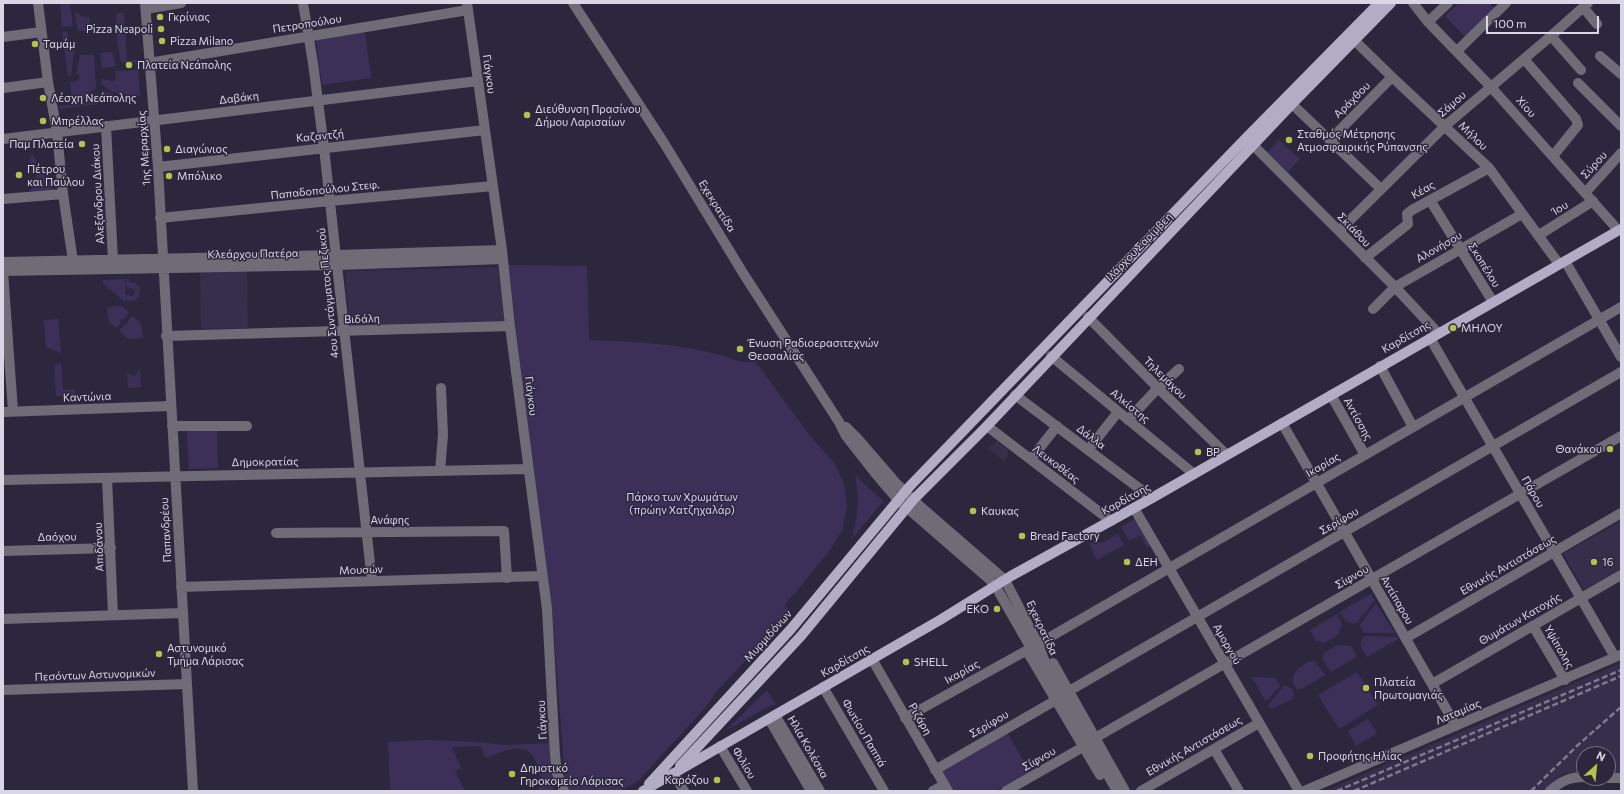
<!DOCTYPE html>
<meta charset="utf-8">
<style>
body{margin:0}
#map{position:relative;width:1624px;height:794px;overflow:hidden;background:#2d273e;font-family:Commissioner,sans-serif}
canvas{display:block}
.frame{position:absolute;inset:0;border:4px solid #d9d6e5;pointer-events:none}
.north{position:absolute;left:1576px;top:746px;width:40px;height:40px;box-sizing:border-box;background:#2d273e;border:1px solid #726d81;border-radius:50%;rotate:27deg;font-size:11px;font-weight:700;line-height:16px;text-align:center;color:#d9d6e5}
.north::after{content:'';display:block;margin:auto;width:14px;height:18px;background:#b3c24b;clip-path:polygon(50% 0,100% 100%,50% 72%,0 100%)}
.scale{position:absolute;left:1486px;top:16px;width:113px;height:18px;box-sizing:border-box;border:2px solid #d9d6e5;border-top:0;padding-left:5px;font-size:12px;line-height:14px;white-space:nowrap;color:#d9d6e5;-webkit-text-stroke:3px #2d273e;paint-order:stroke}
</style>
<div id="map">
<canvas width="1624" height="794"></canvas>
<div class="frame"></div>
<div class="north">N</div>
<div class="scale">100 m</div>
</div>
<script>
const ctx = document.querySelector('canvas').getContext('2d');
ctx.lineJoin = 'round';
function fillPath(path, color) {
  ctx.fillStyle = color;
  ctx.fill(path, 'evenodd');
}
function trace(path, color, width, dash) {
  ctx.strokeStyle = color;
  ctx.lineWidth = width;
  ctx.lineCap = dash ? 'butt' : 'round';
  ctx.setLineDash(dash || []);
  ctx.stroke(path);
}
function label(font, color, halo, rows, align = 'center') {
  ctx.font = font + ' Commissioner,sans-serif';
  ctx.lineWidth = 3;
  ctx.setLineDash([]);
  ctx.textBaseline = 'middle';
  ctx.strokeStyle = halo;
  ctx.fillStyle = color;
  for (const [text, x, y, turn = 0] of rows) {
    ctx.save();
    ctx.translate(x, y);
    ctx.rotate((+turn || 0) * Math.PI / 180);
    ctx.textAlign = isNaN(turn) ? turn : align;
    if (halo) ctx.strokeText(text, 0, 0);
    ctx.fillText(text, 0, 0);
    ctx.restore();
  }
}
fillPath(new Path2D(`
 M498 267 505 322 350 327 345 271Z
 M247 271 248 328 201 329 200 272Z
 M997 441 1009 450 1007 453 1009 455 1004 461 988 448Z
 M1621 521V569L1584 590 1563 554Z
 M1621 663V775L1608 774V754H1584V774L1563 773 1545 791H1325Z`), '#362e4b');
fillPath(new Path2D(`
 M60 3H70L73 26 62 27Z
 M1458 3H1489L1496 10 1466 38 1445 16Z
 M75 12 83 17H89L91 31H79L77 27Z
 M118 13H123L124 15 127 60H138V64L121 62 118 46 116 15Z
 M67 31 70 49 74 51 71 75 68 76 62 32Z
 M365 32 371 78 322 85 316 40Z
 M112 52 116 66 102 68 100 53Z
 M80 55H94L96 88 84 99 72 100 70 82 79 80V75L76 74Z
 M138 70 140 96 112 92 102 85V79L113 81 116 79 115 71Z
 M105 91 115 95 129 97V99L103 103 102 93Z
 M93 94H97L99 104 59 109V106L85 103Z
 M1279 140 1300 159 1288 172 1267 152Z
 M32 153 36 161 37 169 44 173 54 190 30 191 38 171 29 162Z
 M509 265 587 266 589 340C634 342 676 343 720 355 734 358 740 365 755 361L808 433 835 464 844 484 847 507 842 531 830 550 785 605 791 613 715 693 706 707 638 781 620 791H567L565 779 553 623 518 347Z
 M125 279 126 301H124L103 284V280Z
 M126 279H129V282L135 283 140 288 139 296 134 301H127L126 295 133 296 135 293 134 289 126 287Z
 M122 306 129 313 124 319 120 320 121 323 116 328 109 322 107 307Z
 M132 316 141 323 143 338 129 339 119 331 125 324H127V322Z
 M58 319 61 353 46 347 44 320Z
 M61 362 63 390 75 389V395L56 396 54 366Z
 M140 369 141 387 128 388 127 372 134 377Z
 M217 430 218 468 189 469 187 431Z
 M855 475 883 501 852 539C858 514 860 501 855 475Z
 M1136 518 1151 545 1147 547 1141 535 1129 541 1121 527Z
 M1118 534 1124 545 1097 560 1089 544 1095 541 1101 543Z
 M1371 594 1375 600 1357 623C1348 625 1344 619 1339 612Z
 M1376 603 1395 633H1364L1360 625Z
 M1337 614 1342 624 1338 635 1322 644 1320 640 1316 642 1310 630Z
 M1364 636 1397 637 1398 639 1367 657 1360 645Z
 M1338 645 1351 646 1357 657 1331 672 1322 659 1325 652Z
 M1310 661H1315L1325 675 1305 687 1297 690C1296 688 1293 684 1293 681 1292 671 1302 665 1310 661Z
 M1357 672 1378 705 1339 729 1318 695Z
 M1252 677 1275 678 1280 686 1266 702Z
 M1284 685 1292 689 1294 694 1293 699 1271 709 1268 706Z
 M767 690 776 705H771L725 731Z
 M1368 719 1377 733 1356 746 1348 731Z
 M1007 732 1030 772 996 791H952L940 770Z
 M426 740 475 742 507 745 551 743 553 764V791H538C542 783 541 774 538 766 529 738 506 750 486 758L480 746 452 747 461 768 455 771 465 791H390L388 742Z`), '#3c3058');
trace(new Path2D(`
 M38 3 48 82 57 132 63 194 73 261
 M145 3 158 167 193 791
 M303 3 313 63 324 148 372 581
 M467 3 502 250 510 326 547 609 555 755 557 773 564 791
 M573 3 664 143 743 273 839 422 846 436 875 473 898 500 989 579 996 587 1031 648 1047 667
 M1413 3 1428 22 1491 87 1618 230
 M1583 7 1597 24
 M146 9 181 3
 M1428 22 1448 3
 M1551 36 1581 70
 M3 37 41 32
 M1354 40 1392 77 1489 168 1559 264
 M1457 51 1506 3
 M1600 56 1621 74
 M1524 59 1576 119 1578 125 1553 156
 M149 63 468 10
 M1578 83 1621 126
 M3 88 48 82
 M1292 104 1381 189
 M106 126 113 260
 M3 139 478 81
 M1247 139 1395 287 1438 333
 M1330 140 1392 77
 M158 167 485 130
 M1585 193 1621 153
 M3 199 63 194
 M1430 200 1493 302
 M160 218 330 201 493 186
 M1339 231 1445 126 1551 36 1588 3
 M1539 235 1593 201
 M1365 258 1408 224 1407 214 1412 210 1489 168
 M1565 261 1621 357
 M3 262 337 255 502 250
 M3 271 338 265 503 259
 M3 271 13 411
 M1373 309 1395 287 1522 214
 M1088 317 1158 388 1227 455
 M166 336 510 326
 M1430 338 1615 657
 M1051 356 1194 474
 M1380 366 1413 427
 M1015 395 1152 498
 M1331 395 1365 455
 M3 412 171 406
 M1128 420 1158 388 1179 369
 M1282 423 1456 726
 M172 426H247
 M987 426 1111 521
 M846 427 858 439 896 483 921 507 1005 580 1038 644 1047 667 1117 791
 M1088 450 1118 412
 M1031 459 1057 426
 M440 471 443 435 441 388
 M107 478 113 615
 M3 480 528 469
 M1134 508 1299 791
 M276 533 504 531 507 578
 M3 551 111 548
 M181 587 542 576
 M3 619 182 613
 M1533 626 1565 680
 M1406 638 1621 513
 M1038 644 1621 307
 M1027 651 1100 775
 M872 659 948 791
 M1053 663 1125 791
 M1432 684 1621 575
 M823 687 884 791
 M3 690 187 684
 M1069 691 1621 372
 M775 715 820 791
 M905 718 1031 648
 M769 719 811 791
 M1095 738 1621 436
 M720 746 747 791
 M1214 749 1239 791
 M935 770 1056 700
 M673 773 684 791
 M1608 778H1621
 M933 791 944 785
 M1006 791 1083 747
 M1141 791 1259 723
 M1304 791 1620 655
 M1550 791C1561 781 1570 777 1584 777`), '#6f6c78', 10);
trace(new Path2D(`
 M680 766 801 636 913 500 987 426 1292 104 1391 3
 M649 784 791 629 910 486 1246 138 1379 3
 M643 791 940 620 1011 576 1152 498 1621 229`), '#b2acc5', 10);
trace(new Path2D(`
 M1337 791 1621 670
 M1354 791 1621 676
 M1531 791 1578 745 1621 707`), '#7f7b8e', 2.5, [6, 3]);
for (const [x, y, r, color] of [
 [160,17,4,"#b3c24b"],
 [161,29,4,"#b3c24b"],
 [162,41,4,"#b3c24b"],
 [35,44,4,"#b3c24b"],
 [129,65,4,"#b3c24b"],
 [43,98,4,"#b3c24b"],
 [527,115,4,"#b3c24b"],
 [43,121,4,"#b3c24b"],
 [1289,140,4,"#b3c24b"],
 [82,144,4,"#b3c24b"],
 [167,149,4,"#b3c24b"],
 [19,175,4,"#b3c24b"],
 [169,176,4,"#b3c24b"],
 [1453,328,4,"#b3c24b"],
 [740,349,4,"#b3c24b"],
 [1610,449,4,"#b3c24b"],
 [1198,452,4,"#b3c24b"],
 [973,511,4,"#b3c24b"],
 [1022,536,4,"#b3c24b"],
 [1127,562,4,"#b3c24b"],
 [1594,562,4,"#b3c24b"],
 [997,609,4,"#b3c24b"],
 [159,654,4,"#b3c24b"],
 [906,662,4,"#b3c24b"],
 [1366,688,4,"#b3c24b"],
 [1310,756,4,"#b3c24b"],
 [512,774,4,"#b3c24b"],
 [717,780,4,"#b3c24b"]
]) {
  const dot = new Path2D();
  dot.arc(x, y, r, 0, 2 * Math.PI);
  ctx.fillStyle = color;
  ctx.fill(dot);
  trace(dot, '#2d273e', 1.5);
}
label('11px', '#d9d6e5', '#2d273e', [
 ["Γκρίνιας",168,17],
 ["Pizza Neapoli",153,29,"right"],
 ["Pizza Milano",170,41],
 ["Ταμάμ",43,44],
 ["Πλατεία Νεάπολης",137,65],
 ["Λέσχη Νεάπολης",51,98],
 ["Διεύθυνση Πρασίνου",535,109],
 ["Δήμου Λαρισαίων",535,122],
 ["Μπρέλλας",51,121],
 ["Σταθμός Μέτρησης",1297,134],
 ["Ατμοσφαιρικής Ρύπανσης",1297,147],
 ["Παμ Πλατεία",74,144,"right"],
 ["Διαγώνιος",175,149],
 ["Πέτρου",27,169],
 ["και Παύλου",27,182],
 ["Μπόλικο",177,176],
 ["ΜΗΛΟΥ",1461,328],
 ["Ένωση Ραδιοερασιτεχνών",748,343],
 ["Θεσσαλίας",748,356],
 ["Θανάκου",1602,449,"right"],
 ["BP",1206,452],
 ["Καυκας",981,511],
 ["Bread Factory",1030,536],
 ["ΔΕΗ",1135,562],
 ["16",1602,562],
 ["EKO",989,609,"right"],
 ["Αστυνομικό",167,648],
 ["Τμήμα Λάρισας",167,661],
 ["SHELL",914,662],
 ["Πλατεία",1374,682],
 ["Πρωτομαγιάς",1374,695],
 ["Προφήτης Ηλίας",1318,756],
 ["Δημοτικό",520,768],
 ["Γηροκομείο Λάρισας",520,781],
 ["Καρόζου",709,780,"right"]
], 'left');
label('11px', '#d9d6e5', '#2d273e', [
 ["Πετροπούλου",307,24,-9],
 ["Γιάγκου",489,74,82],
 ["Δαβάκη",239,98,-7],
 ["Αράχθου",1352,100,-45],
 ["Σάμου",1452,104,-41],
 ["Χίου",1526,107,49],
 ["Καζαντζή",320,136,-6],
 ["Μήλου",1473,136,44],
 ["1ης Μεραρχίας",144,148,-94],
 ["Σύρου",1594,165,-48],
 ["Παπαδοπούλου Στεφ.",325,190,-6],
 ["Κέας",1423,190,-29],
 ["Αλεξάνδρου Διάκου",98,194,-93],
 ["Εχεκρατίδα",717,206,58],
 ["Ίου",1560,208,-32],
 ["Σκιάθου",1354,230,46],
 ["Ιλάρχου Σαρίμβεη",1139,247,-46],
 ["Αλονήσου",1439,247,-30],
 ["Κλεάρχου Πατέρα",253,254,-1],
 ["Σκοπέλου",1484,265,58],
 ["4ου Συντάγματος Πεζικού",328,293,-96],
 ["Βιδάλη",362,319,-2],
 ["Καρδίτσης",1406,337,-30],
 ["Τηλεμάχου",1165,378,44],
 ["Γιάγκου",531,396,83],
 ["Καντώνια",87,397,-2],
 ["Αλκίστης",1130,406,39],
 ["Αντίσσης",1358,419,61],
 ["Δάλλα",1091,437,37],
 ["Δημοκρατίας",265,462,-1],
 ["Λευκοθέας",1056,464,37],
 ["Ικαρίας",1323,465,-30],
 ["Πάρου",1533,492,60],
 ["Καρδίτσης",1126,499,-29],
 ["Ανάφης",390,520],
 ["Σερίφου",1339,521,-30],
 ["Παπανδρέου",166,530,-93],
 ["Δαόχου",57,537,-1],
 ["Απιδάνου",99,547,-92],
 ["Εθνικής Αντιστάσεως",1508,565,-30],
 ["Μουσών",361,570,-2],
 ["Σίφνου",1352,577,-30],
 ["Αντίπαρου",1397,600,60],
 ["Θυμάτων Κατοχής",1520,619,-30],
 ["Εχεκρατίδα",1042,628,65],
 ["Μυρμιδόνων",768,636,-48],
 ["Αμοργού",1227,644,60],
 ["Υψίπολης",1559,647,60],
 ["Καρδίτσης",845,661,-30],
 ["Ικαρίας",962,672,-29],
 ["Πεσόντων Αστυνομικών",95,675,-2],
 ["Λαταμίας",1458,712,-23],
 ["Ριζάρη",920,719,60],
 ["Γιάγκου",542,720,-93],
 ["Σερίφου",989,724,-30],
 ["Φωτίου Παππά",864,733,60],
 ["Εθνικής Αντιστάσεως",1194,746,-30],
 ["Ηλία Κολέσκα",808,747,60],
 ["Σίφνου",1039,759,-30],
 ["Φιλίου",744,763,59]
]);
label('11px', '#d9d0f7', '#2d273e', [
 ["Πάρκο των Χρωμάτων",682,497],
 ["(πρώην Χατζηχαλάρ)",682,510]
]);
</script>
